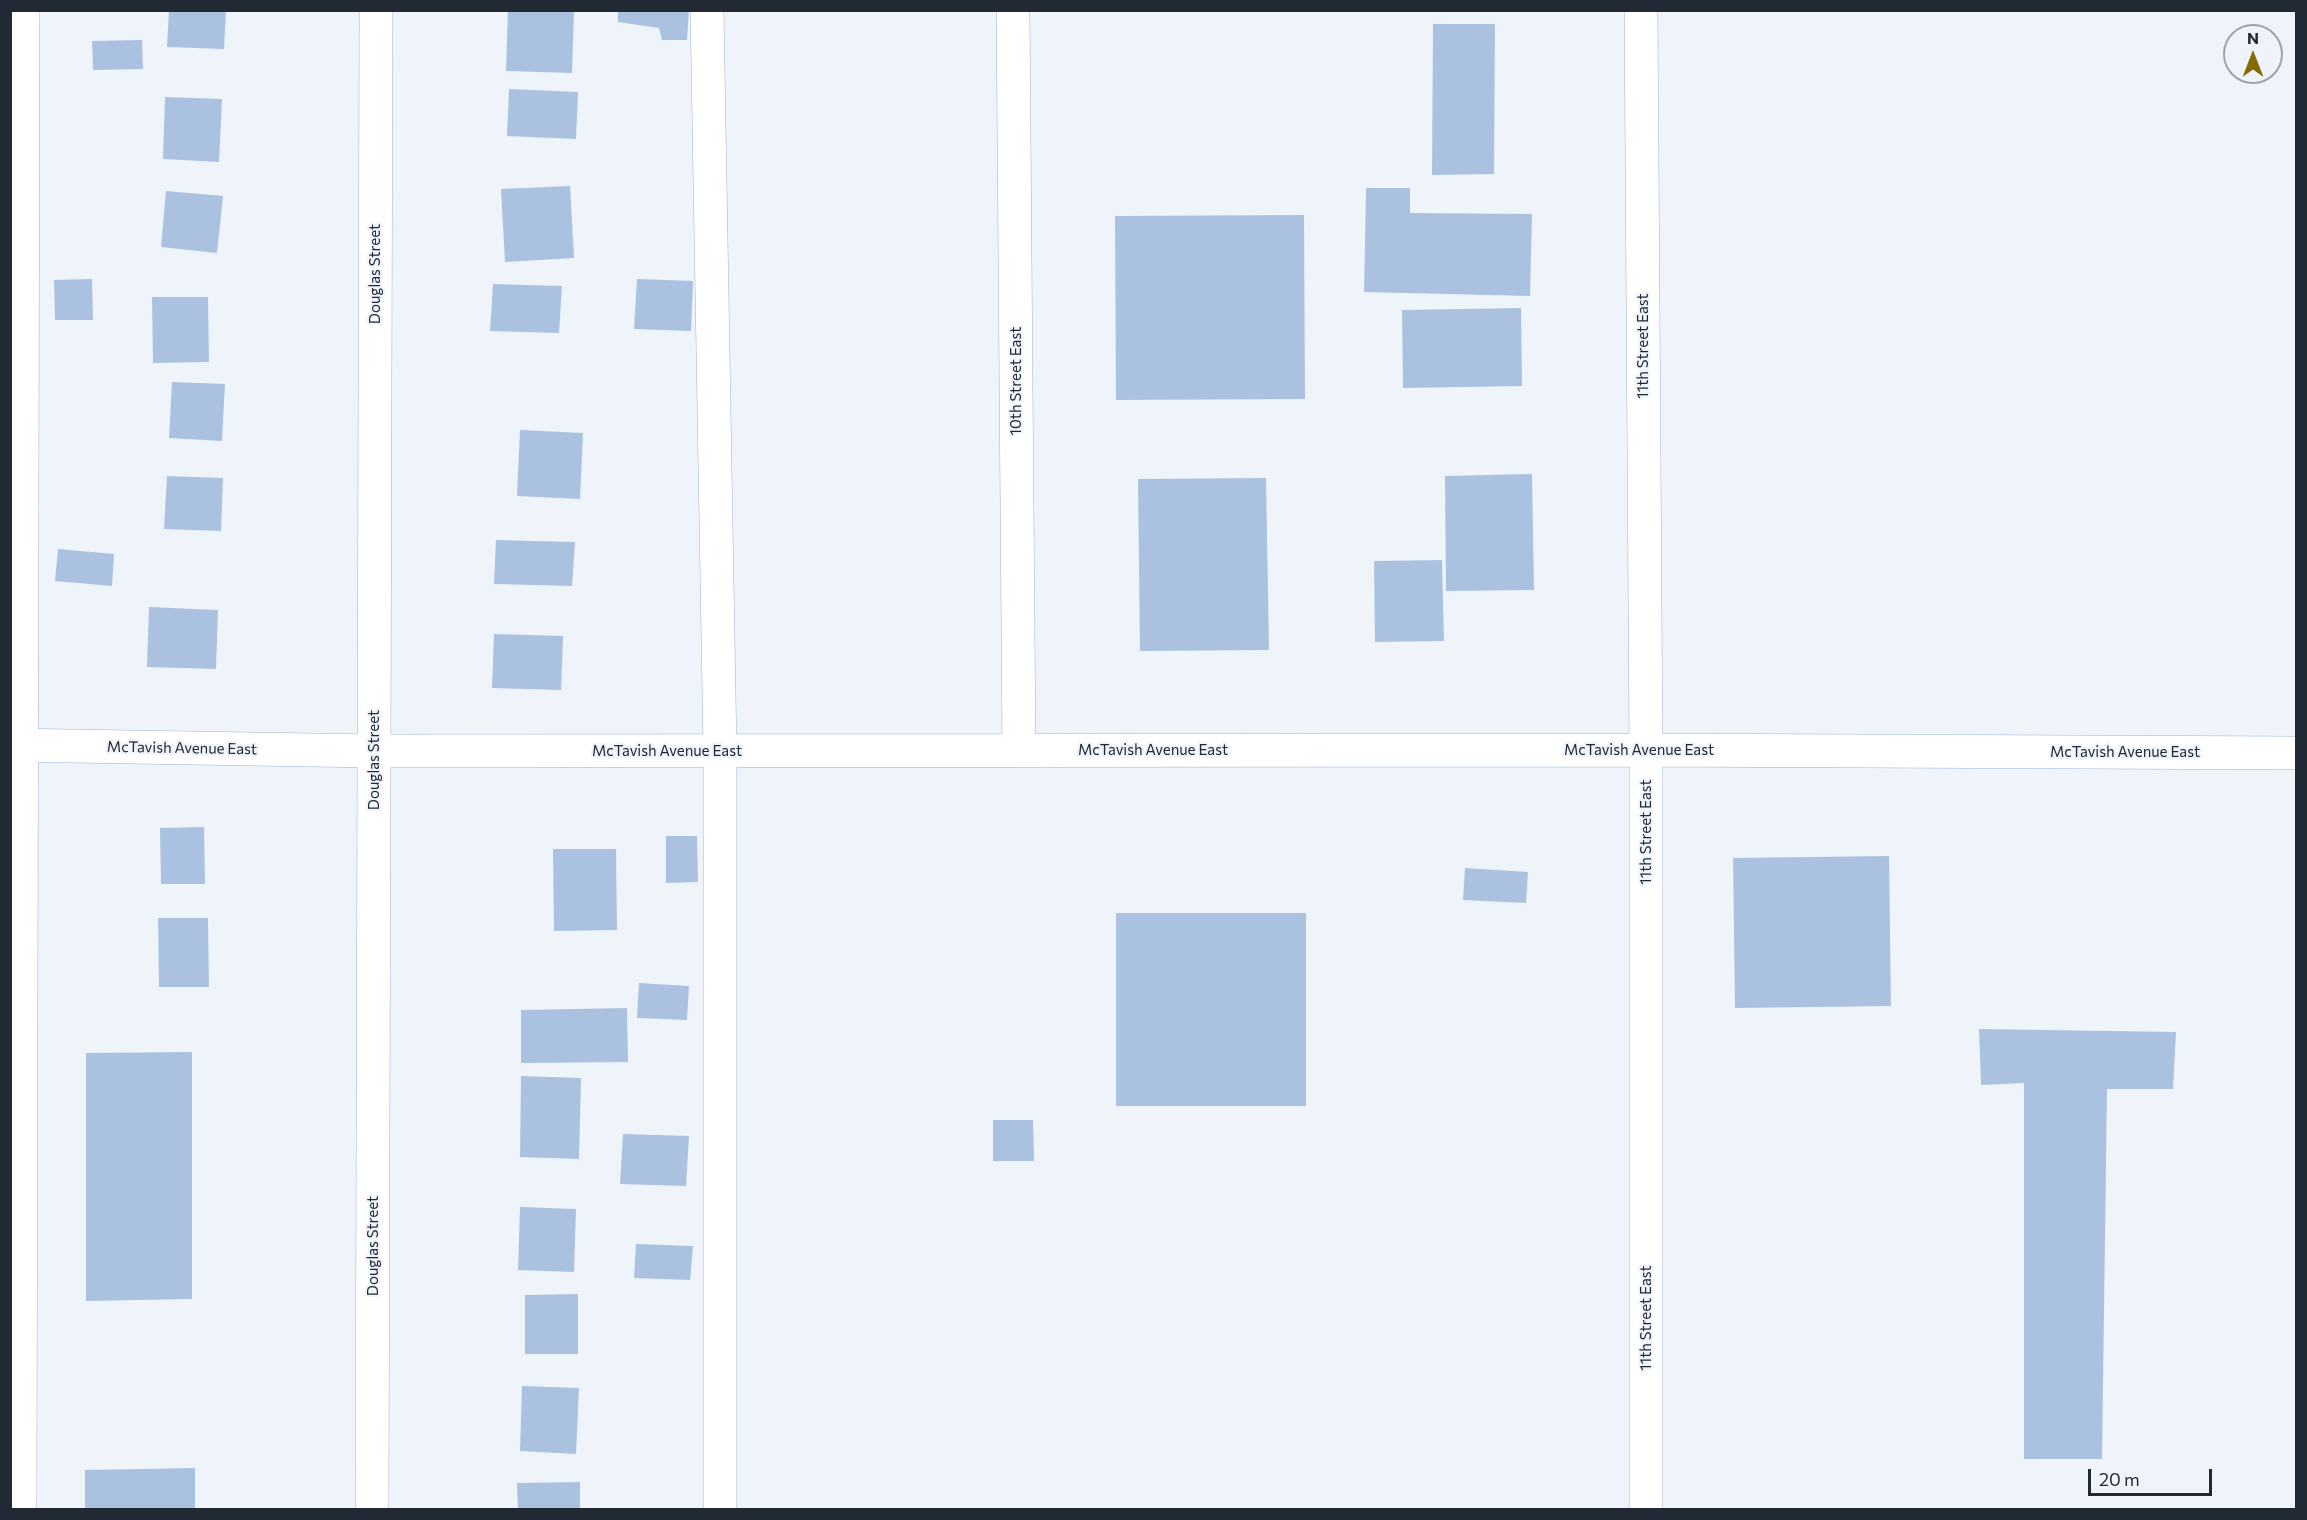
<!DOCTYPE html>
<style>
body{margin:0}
#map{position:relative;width:2307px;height:1520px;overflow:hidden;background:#eff4fa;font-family:Commissioner,sans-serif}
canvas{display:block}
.frame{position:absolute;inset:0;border:12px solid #202934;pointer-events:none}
.north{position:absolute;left:2223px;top:24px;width:60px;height:60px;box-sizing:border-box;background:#eff4fa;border:2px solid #9ca3ab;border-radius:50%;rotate:0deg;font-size:16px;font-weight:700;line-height:24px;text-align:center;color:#202934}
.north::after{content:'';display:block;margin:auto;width:21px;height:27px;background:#866a06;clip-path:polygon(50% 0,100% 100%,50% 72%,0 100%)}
.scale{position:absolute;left:2088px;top:1469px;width:124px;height:27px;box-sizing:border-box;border:3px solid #202934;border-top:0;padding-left:8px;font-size:18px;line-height:21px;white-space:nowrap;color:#202934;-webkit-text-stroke:4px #eff4fa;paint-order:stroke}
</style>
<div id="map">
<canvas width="2307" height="1520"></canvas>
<div class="frame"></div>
<div class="north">N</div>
<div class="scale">20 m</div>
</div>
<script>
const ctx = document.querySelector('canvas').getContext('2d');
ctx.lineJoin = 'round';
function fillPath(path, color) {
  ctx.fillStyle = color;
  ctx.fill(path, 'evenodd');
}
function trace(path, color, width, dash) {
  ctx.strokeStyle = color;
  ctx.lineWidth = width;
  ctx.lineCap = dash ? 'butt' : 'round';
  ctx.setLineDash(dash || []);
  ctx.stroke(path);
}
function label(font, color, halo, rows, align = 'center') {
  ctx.font = font + ' Commissioner,sans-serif';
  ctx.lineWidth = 4.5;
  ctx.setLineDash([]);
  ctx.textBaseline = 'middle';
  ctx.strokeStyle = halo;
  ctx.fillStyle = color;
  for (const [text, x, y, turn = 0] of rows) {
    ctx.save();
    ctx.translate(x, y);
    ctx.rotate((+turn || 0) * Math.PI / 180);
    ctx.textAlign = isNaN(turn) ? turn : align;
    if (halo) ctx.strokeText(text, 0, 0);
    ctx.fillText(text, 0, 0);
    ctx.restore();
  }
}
fillPath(new Path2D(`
 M169 10H226L224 49 167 47Z
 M508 10H574L572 73 506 71Z
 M618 10H689L687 40H662L659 28 618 22Z
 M1433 24H1495L1494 174 1432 175Z
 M142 40 143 69 93 70 92 41Z
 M509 89 578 92 576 139 507 136Z
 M165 97 222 99 219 162 163 159Z
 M570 186 574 258 505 262 501 189Z
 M1366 188H1410V213L1532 214 1530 296 1364 292Z
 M166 191 223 196 217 253 161 247Z
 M1304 215 1305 399 1116 400 1115 216Z
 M92 279 93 320H55L54 280Z
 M637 279 693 281 691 331 634 329Z
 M493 284 562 286 559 333 490 331Z
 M152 297H208L209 362 153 363Z
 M1521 308 1522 386 1403 388 1402 310Z
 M172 382 225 384 222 441 169 438Z
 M520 430 583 433 580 499 517 496Z
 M1532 474 1534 590 1446 591 1445 476Z
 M167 476 223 478 221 531 164 529Z
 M1266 478 1269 650 1140 651 1138 479Z
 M496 540 575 542 572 586 494 584Z
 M58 549 114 554 112 586 55 581Z
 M1442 560 1444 641 1375 642 1374 561Z
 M149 607 218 610 216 669 147 667Z
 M494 634 563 636 561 690 492 688Z
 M204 827 205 884H161L160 828Z
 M666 836H697L698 882 666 883Z
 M553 849H616L617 930 554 931Z
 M1889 856 1891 1006 1735 1008 1733 858Z
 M1465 868 1528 872 1526 903 1463 900Z
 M1116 913H1306V1106H1116Z
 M158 918H208L209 987H159Z
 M639 983 689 986 687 1020 637 1018Z
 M627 1008 628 1062 521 1063V1010Z
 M1979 1029 2176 1032 2173 1089H2107L2102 1459H2024V1083L1981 1085Z
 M192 1052V1299L86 1301V1053Z
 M521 1076 581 1078 579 1159 520 1157Z
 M993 1120H1033L1034 1161H993Z
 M623 1134 689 1136 686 1186 620 1184Z
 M520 1207 576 1209 574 1272 518 1270Z
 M636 1244 693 1246 690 1280 634 1278Z
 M578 1294V1354H525V1295Z
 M522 1386 579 1388 576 1454 520 1451Z
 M195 1468V1510H85V1470Z
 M580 1482V1510H518L517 1483Z`), '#aac2df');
const minor = new Path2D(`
 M707 10 720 751V1510
 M1013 10 1019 751
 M1641 10 1646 750V1510
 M10 745 374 751 1646 750 2296 753
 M20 1510 23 10
 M372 1510 376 10`);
trace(minor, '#9bb3cf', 34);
trace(minor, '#fff', 33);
label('15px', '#202934', '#eff4fa', [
 ["Douglas Street",375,274,-90],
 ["11th Street East",1643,346,-90],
 ["10th Street East",1016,381,-90],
 ["McTavish Avenue East",182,748,1],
 ["McTavish Avenue East",1153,750],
 ["McTavish Avenue East",1639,750],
 ["McTavish Avenue East",667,751],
 ["McTavish Avenue East",2125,752],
 ["Douglas Street",374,760,-90],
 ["11th Street East",1646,832,-90],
 ["Douglas Street",373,1246,-90],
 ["11th Street East",1646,1318,-90]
]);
</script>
